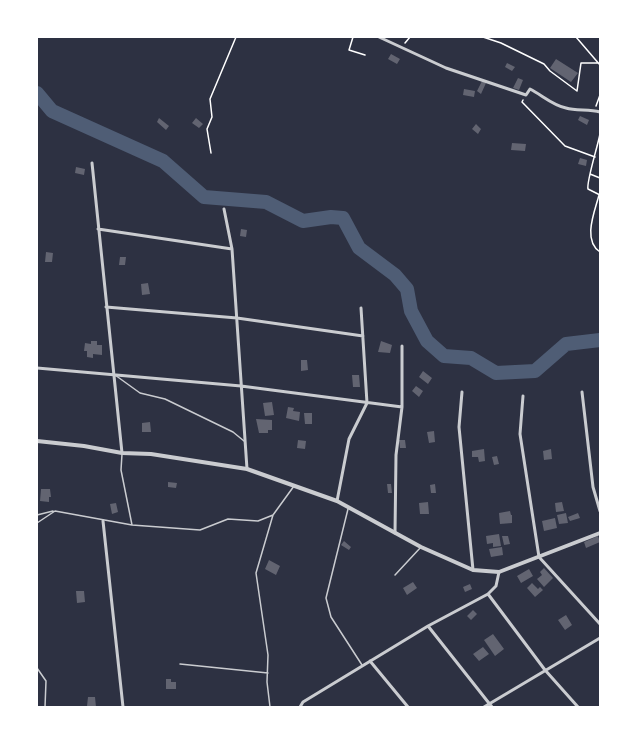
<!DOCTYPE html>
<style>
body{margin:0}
#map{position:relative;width:637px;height:744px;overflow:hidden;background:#2d3142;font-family:"Fira Sans",sans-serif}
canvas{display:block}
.frame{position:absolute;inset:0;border:38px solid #fff;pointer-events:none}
</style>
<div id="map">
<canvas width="637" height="744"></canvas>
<div class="frame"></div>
</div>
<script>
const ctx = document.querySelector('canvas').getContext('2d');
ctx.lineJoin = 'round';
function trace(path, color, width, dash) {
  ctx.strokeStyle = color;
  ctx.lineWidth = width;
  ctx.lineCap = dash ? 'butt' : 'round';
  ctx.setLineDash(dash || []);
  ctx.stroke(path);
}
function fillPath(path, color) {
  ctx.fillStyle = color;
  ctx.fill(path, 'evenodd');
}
trace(new Path2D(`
 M37 93 52 111 163 161 204 197 266 202 303 221 331 217 343 218 359 248 395 275 407 289 411 311 427 341 444 356 471 358 496 373 535 371 566 344 600 340`), '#4f5d75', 14);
fillPath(new Path2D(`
 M391 54 400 59 397 64 388 59Z
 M556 59 578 73 571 82 550 68Z
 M507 63 515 67 512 71 505 67Z
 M518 78 523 80 519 90 513 88Z
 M482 81 486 83 481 94 477 91Z
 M464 89 475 91 474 97 463 95Z
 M580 116 589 120 587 125 578 120Z
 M159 118 169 126 166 130 157 122Z
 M196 118 203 124 199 128 192 123Z
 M476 124 481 129 478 134 472 129Z
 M512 143 526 144 525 151 511 150Z
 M580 158 587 160 586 166 578 164Z
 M76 167 85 169 84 175 75 173Z
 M241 229 247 230 246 237 240 236Z
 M46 252 53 253 52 262H45Z
 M120 257H126L125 265H119Z
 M148 283 150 294 142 295 141 284Z
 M91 341H97V345H102V355L93 354V358L87 357V351H84L85 343 91 344Z
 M381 341 392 345 390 353 378 352Z
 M301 360H307L308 370 301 371Z
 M423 371 432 378 428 384 419 377Z
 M352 375H359L360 387H353Z
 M416 386 423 391 419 397 412 391Z
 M272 402 274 415 265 416 263 403Z
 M288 407 294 408 293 411 300 412 299 421 286 418Z
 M304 413H312V424H305Z
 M256 419 272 420V430H268V433H259Z
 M150 422 151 432H142V423Z
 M434 431 435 442 429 443 427 432Z
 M298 440 306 441 305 449 297 448Z
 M399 440H405L406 448H400Z
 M484 449 485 461 479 462 478 457H472V451Z
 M551 449 552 459 544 460 543 451Z
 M497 456 499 464 494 465 492 457Z
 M168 482 177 483 176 488 168 487Z
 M387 484H391L392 493H388Z
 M435 484 436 493H431L430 485Z
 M41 489H50L51 497H49V502L40 501Z
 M428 502 429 514H420L419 503Z
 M562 502 564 511 556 512 555 503Z
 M116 503 118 512 112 514 110 504Z
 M510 511 511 515H512V523L500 524 499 513Z
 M566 513 568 523 559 524 557 515Z
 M578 513 580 518 570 521 568 517Z
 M555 518 557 528 544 531 542 521Z
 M499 534 501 546 493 547V543L487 544 486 536Z
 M502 536H508L510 544 504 545Z
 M598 536 600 542 586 548 584 542Z
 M344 541 351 547 349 550 341 545Z
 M502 547 503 555 491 557 489 549Z
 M269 560 280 566 276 575 265 569Z
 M544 568 553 578 544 587 537 579 542 575 540 572Z
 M529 569 533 576 521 583 517 576Z
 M413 582 417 588 407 595 403 588Z
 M532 583 538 589 540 587 543 590 535 597 527 588Z
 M470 584 472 589 465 592 463 587Z
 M76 591H84L85 602 77 603Z
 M473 610 477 614 471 620 467 616Z
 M566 615 572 625 565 630 558 620Z
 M493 634 504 649 495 656 484 640Z
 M483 647 489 654 479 661 473 654Z
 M166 679H171V682H176V689H166Z
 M88 697H95L96 707 87 706Z`), '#626471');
trace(new Path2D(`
 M353 37 349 50 365 55
 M483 37 501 43 544 64 550 71 577 91 581 63H600
 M576 37 600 65
 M405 43 410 37
 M523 100 522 102 565 146 595 157
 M596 106 600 95
 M600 134C598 145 586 183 588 189L600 195
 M211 153 207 129 212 117 210 99 236 37
 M590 174 600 178
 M599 195C595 211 582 240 600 252`), '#fff', 1.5);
trace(new Path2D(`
 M115 375 140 393 165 399 233 432 244 441
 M122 454 121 470 132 525
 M348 509 326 598 331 617 362 665
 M37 515 53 511
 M37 523 55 511 132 525 200 530 228 519 258 521 273 515
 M395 575 421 547
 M180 664 268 673
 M37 668 46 681 45 707
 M270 707 267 682 268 655 256 573 273 515 294 486`), '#caccd0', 1.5);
trace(new Path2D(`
 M379 37 446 68 526 95 530 89C542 95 552 105 566 108 576 111 589 109 600 112
 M92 163 122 453
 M224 209 232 249 247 469
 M98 229 232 249
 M106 307 237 318 363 336
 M37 368 241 386 402 407
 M462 392 459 427 473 570
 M582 392 593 487 600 511
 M523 396 520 434 539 557 600 624
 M337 501 349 439 367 403 361 308
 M103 521 123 707
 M395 533 396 455 402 407V346
 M488 594 545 670 578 707
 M428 626 492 707
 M370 661 408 707
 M300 707 303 702 428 626 488 594 496 586 499 572
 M484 707 600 638`), '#caccd0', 3);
trace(new Path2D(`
 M37 441 84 446 122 453 151 454 247 469 337 501 421 547 473 570 499 572 600 533`), '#caccd0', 4);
</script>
